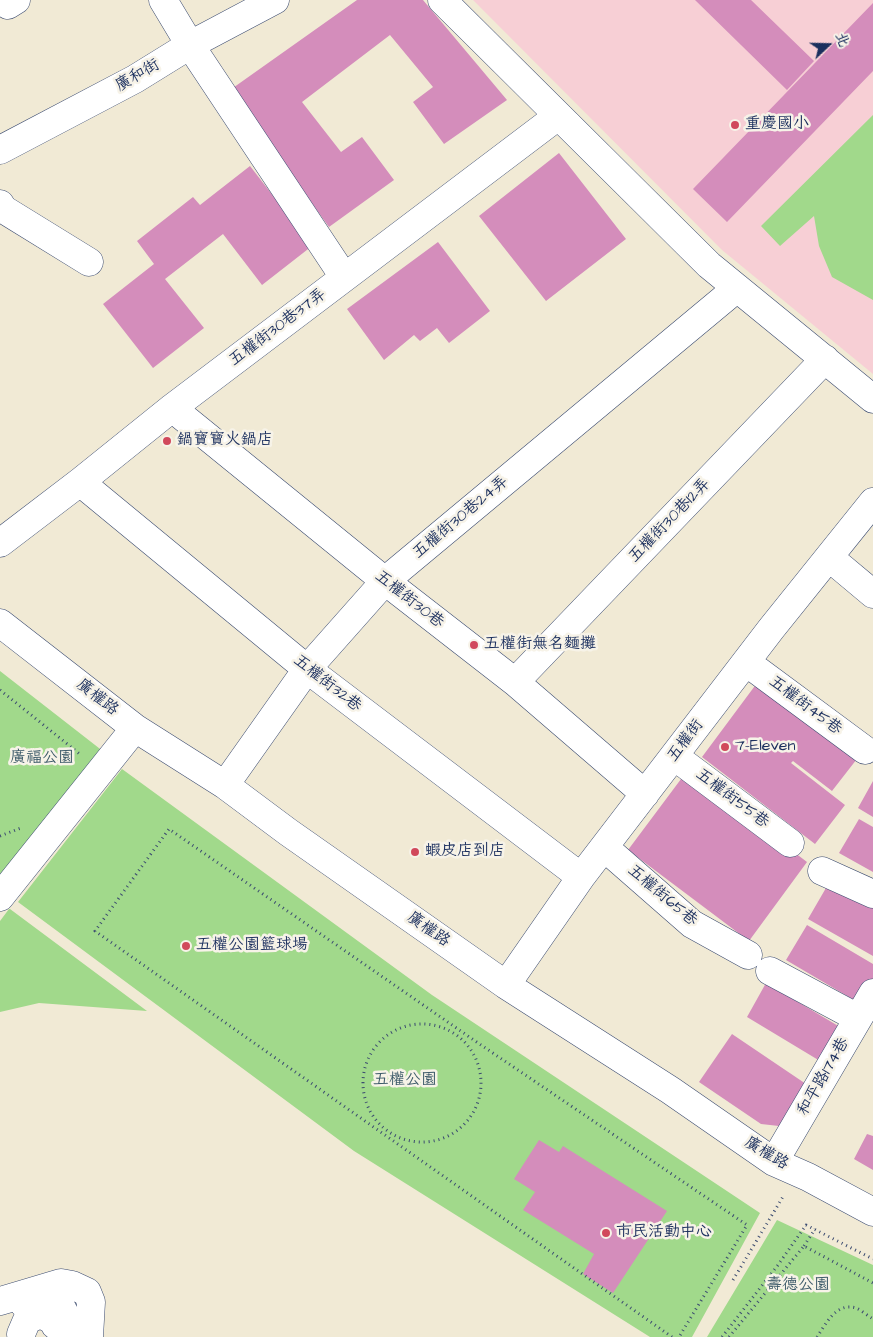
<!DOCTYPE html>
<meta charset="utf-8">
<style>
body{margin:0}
#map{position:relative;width:873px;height:1337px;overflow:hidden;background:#f1ead5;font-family:"Architects Daughter","LXGW WenKai TC",sans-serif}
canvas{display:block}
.north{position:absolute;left:803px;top:20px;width:50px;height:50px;-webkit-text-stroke:4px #f7f3e8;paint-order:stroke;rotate:69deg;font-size:14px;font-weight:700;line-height:20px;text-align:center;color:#1b2f5e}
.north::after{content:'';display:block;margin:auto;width:18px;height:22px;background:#1b2f5e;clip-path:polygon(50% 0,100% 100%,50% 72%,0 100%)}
</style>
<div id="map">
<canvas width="873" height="1337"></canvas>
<div class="north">北</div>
</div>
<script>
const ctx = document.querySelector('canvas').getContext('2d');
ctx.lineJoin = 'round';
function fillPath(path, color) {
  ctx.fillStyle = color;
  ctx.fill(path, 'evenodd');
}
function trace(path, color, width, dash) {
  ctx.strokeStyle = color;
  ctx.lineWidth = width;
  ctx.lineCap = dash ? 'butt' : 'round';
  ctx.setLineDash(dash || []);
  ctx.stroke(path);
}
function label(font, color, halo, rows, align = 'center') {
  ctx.font = font + ' "Architects Daughter","LXGW WenKai TC",sans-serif';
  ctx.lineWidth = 5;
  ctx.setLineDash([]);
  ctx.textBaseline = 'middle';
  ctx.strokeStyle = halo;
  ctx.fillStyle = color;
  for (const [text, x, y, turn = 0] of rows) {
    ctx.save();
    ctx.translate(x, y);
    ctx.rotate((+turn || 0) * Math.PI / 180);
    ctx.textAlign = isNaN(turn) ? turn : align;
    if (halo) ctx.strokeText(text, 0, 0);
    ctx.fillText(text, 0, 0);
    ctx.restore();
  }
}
fillPath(new Path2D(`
 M473 0H873V374L722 250Z`), '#f7cfd5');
fillPath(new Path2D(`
 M873 115V300L832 277 819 246 814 216 780 246 761 226Z
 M0 671 104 752 0 880Z
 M122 769 432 995 760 1213 692 1337H650L354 1151 18 902Z
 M9 909H10L147 1011 39 1003 0 1012V921Z
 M777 1220 873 1265V1337H707Z`), '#a1d98b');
fillPath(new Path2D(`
 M357 0H423L507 100 444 144 413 102 433 87 390 35 302 102 341 152 362 137 394 180 329 227 230 90Z
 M695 0H751L814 61 787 90Z
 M873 3V71L727 222 693 189Z
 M559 153 626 239 546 301 479 216Z
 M250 166 312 246 262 285 223 234 165 279 204 328 153 368 103 304 154 264 137 241 193 197 200 205Z
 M438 242 490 311 449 343 437 328 420 341 414 335 384 360 347 309Z
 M760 679 860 755 832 791 793 761 791 763 845 805 815 844 702 757Z
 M687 771 807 862 749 941 628 850Z
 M873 781V817L858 808Z
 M859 819 873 827V872L839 853Z
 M830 881 873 906V956L808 919Z
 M807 925 873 964V978L859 1003 786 960Z
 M766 983 840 1027 820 1061 747 1017Z
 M732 1034 806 1084 779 1126 761 1124 699 1082Z
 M867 1134 873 1136V1170L854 1159Z
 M539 1140 559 1152 563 1146 667 1211 613 1293 583 1274 594 1254 523 1210 535 1192 514 1179Z`), '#d48dbb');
const minor = new Path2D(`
 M163 0 190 45 344 277
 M442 0 709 265 873 399
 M8 5 16 0
 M0 150 135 79 190 45 275 0
 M0 204 3 209 89 262
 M172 408 385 581 515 682 645 794
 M80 482 307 669 581 877
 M0 543 80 482 172 408 558 116
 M830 558 873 594
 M0 623 135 728 225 785 288 832 506 985 670 1090 774 1162 808 1177 873 1212
 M746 662 865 750
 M515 682 825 359
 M674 756 790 843
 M225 785 307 669 385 581 737 288
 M604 847 692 924 748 955
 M822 871 873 894
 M0 897 135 728
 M770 971 858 1018
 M506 985 581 877 771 629 873 502
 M774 1162 873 993
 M0 1301 61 1283 72 1285 87 1292 91 1302 89 1337
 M24 1304C30 1302 37 1299 44 1298 64 1296 67 1323 72 1337
 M21 1334 27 1320 40 1314 53 1320 55 1325`);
trace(minor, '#3b4b70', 29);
trace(new Path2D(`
 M0 690 81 755
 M0 836 21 828
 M363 1083a59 59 0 1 1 118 0a59 59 0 1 1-118 0Z
 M804 1246 815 1229
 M733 1280 784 1195
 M672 1337 95 931 169 829 481 1045 747 1225 679 1337
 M722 1337 778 1265 806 1225 873 1259
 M729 1337 804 1246 873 1283
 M817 1337C826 1324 836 1302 856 1308 861 1310 868 1316 873 1319`), '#3b4b70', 3, [1, 4]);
trace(minor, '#fff', 28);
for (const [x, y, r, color] of [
 [735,125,5,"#d1495b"],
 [167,441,5,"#d1495b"],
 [474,645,5,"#d1495b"],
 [725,747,5,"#d1495b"],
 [415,852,5,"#d1495b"],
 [186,946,5,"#d1495b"],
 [606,1233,5,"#d1495b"]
]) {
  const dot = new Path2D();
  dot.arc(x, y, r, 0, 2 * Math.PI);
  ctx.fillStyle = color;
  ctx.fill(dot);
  trace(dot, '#f7f3e8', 2);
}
label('16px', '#1b2f5e', '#f7f3e8', [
 ["廣和街",138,76,-30],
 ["五權街30巷37弄",278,328,-37],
 ["五權街30巷24弄",461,518,-40],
 ["五權街30巷12弄",670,521,-46],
 ["五權街30巷",409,600,38],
 ["五權街32巷",327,684,38],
 ["廣權路",97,698,38],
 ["五權街45巷",805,706,37],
 ["五權街",686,741,-53],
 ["五權街55巷",732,799,37],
 ["五權街65巷",662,896,40],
 ["廣權路",428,930,35],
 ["和平路174巷",824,1077,-60],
 ["廣權路",766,1154,31]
]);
label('16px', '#1b2f5e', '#f7f3e8', [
 ["重慶國小",745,125],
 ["鍋寶寶火鍋店",177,441],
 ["五權街無名麵攤",484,645],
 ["7-Eleven",735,747],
 ["蝦皮店到店",425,852],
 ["五權公園籃球場",196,946],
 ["市民活動中心",616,1233]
], 'left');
label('16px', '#3c5a69', '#f7f3e8', [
 ["廣福公園",42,759],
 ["五權公園",405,1081],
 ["壽德公園",798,1286]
]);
</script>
